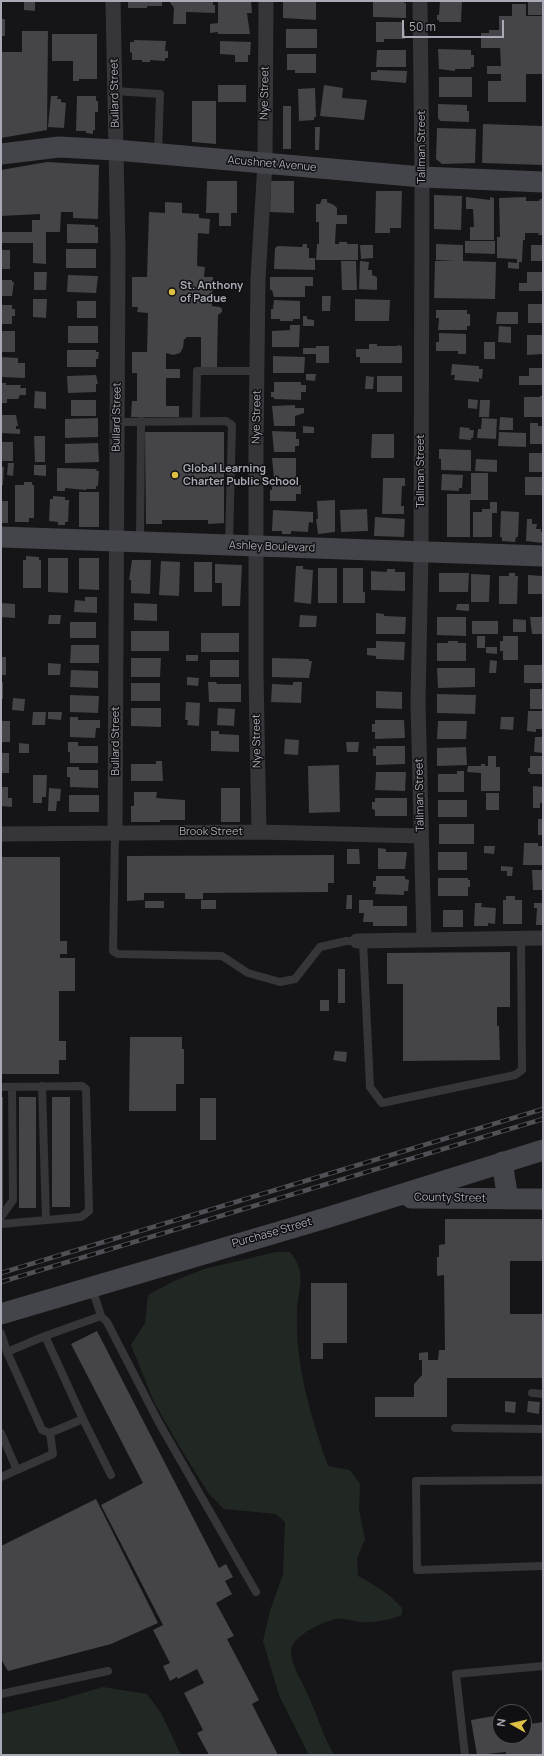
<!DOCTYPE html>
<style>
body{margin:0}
#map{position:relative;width:544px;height:1756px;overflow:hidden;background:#151416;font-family:Manrope,sans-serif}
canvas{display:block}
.frame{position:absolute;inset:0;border:2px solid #a8aab5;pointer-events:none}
.north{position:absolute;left:492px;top:1704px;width:40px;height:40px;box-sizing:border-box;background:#100f11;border:1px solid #4d4d53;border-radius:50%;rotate:278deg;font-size:11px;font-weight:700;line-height:16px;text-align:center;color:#a8aab5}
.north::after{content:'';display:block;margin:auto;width:14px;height:18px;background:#dec044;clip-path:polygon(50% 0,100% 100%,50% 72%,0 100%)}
.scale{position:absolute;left:402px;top:20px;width:102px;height:18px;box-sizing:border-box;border:2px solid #a8aab5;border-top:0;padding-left:5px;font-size:12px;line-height:14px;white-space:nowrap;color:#a8aab5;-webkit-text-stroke:3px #100f11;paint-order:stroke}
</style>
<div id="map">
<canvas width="544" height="1756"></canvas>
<div class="frame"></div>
<div class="north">N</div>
<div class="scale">50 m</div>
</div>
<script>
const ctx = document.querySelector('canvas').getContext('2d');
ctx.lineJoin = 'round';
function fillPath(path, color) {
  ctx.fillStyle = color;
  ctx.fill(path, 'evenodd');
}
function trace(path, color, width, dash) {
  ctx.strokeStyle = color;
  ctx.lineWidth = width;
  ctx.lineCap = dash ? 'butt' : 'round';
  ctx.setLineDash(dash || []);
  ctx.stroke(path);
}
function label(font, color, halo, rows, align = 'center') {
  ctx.font = font + ' Manrope,sans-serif';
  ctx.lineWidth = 3;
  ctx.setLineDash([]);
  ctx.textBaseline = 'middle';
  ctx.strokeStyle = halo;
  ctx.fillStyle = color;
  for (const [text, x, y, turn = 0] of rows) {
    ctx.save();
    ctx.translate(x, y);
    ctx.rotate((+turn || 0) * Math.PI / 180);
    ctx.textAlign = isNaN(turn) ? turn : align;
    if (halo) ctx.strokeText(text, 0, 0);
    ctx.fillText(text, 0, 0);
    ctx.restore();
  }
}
fillPath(new Path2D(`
 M276 1252H290C308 1275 298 1286 297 1312 295 1365 311 1417 328 1466L350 1470 360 1484 359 1510 365 1539 357 1559 358 1576C375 1585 389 1593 402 1608V1615C388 1620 376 1623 360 1622 353 1621 343 1618 336 1619 323 1621 291 1637 291 1651 291 1666 306 1688 311 1702 319 1720 324 1738 334 1755H309L279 1695 263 1641 270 1611 283 1574 285 1522 276 1514 224 1509 209 1494 181 1449 154 1402 131 1345 145 1323 148 1295 174 1281 204 1269Z
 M103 1687 147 1694 161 1713 181 1755H1V1714L59 1700Z`), '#212823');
fillPath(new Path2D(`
 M24 1H35V11L24 10Z
 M128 1H162V6H147V8H128Z
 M169 1H213V5H215V13L186 12V24H173L174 8Z
 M218 1H251L252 13H247L250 34H218V32L210 33V24L218 23Z
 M283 1H316V20L283 18Z
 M373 1H404V3H406V18L373 17Z
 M440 1H462L461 22H439V20H437V15H439Z
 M528 1H543V15H528Z
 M512 4H526V16H543V74H526V102H488V81H501V74H487V66H501L500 48H481V33H489V30H499V16H512Z
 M1 19H5V36H1Z
 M376 22H402L403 29 405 30V39H384V42H376Z
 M286 29H317V48H286Z
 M22 31H48L47 130 1 138V52H22Z
 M52 34H97V79H79V81H73V61H52Z
 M134 40 166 41 165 51H168V58H165V61L150 60V62H142V60H132V53L130 52V42H134Z
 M220 41 251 42 250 55H248V62H235V55L220 54Z
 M438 49 471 50V55H474V67H471V69H455V71L439 69Z
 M377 50H406V67H376Z
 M287 54H316V73H295V70H287Z
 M377 70 407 71 406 83 371 80V72H377Z
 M439 77H472V97H439Z
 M218 85H246V102H218Z
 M324 85 343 88 342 98 367 100 364 120 320 116Z
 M315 88 316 117H314V120L299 121 298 89Z
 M51 96H58L57 99H61V102L66 103 64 128 48 127Z
 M77 96H96V101H98V112H95V130H93V134L86 133V131H76Z
 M192 101H216V144L192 142Z
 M438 104 467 105V111H469V122L440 121 438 118Z
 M283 106H291V149H283Z
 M483 124 543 126V165L482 163Z
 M315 127H320L319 150H315Z
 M437 128 476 129 475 163 442 164 436 159Z
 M47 162 99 165 98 219 73 218V212H61L60 232H46V264L33 263V243H1V232H32V220H40V214L1 216V170Z
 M207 181H237V213H231V226H219V213H206Z
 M271 181H294V213L270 212Z
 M376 191H402L401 228H390V233H375Z
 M434 195 462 196 461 230 434 229Z
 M466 197 490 200V197L494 198V240H470V227H474L473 209H466Z
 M526 197V201H539L540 199H543V235H538L539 233H525V240H523L522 262H519V269L508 268V262L517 263V259L497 258V237H500L499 198Z
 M322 199H327V202L334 205 337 208V215H347V224H336L335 244H339V242H347V244H358V260H316L317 244H319V222H316V204H320Z
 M165 202 182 203V213L199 214V218L210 219 209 234 198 233 197 266 205 267 204 277H213L212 306 220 307 222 309V312L218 315 217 367H201V337H186V339H184L183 348 180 353 173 355 166 353V369H180V378H166V406H179V417H131L132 401H137V373H132V352H147L148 313 137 312 138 307H132V277H147L149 212 165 213Z
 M67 224 95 225V227H98V243H67Z
 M465 241H495V254L465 253Z
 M303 244H307V248H309V258H315V270L274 269 275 248 278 246 302 247Z
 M436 244 463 245V261L496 262 495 299 434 298 435 261H455L436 260Z
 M360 245H373V258L361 259Z
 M531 245H543V261H531Z
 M66 249H96V268H66Z
 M1 250H10V269H1Z
 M341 261H356L357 290H342Z
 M360 261 369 262 368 270H372V275L377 277V290L359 289Z
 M34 272H47L46 290H34Z
 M527 272H543V291H519V283H527Z
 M68 275 98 276 96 293 67 292Z
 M270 277H313V286H305V297H274L272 290H270Z
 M1 280H12V282H14L12 296H1Z
 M322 296H331L330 311H322Z
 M33 299H47L46 318 33 317Z
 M355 299 390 300 389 321H355Z
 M274 300 300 301V319H293V321H280V319H271V309H273Z
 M77 301H96V318H77Z
 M528 304H543V323H528Z
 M1 305H12V309H15V316H12V324H1Z
 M436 310H467V314H470V326H467V330H438L439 318H436Z
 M497 312H518V324H496Z
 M303 316H307V319L314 320V326H303Z
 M290 325H300L299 347H272V331L290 330Z
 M68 326H98V343H68Z
 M499 326 511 327V343L498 342Z
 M1 331H15V352H1Z
 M439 333 466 334V354H458V351H436V342H439Z
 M527 335H543V354L527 355Z
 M484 342H495V359H484Z
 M369 344H377V346H396L400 345 402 347V363H360V357H356V349H369Z
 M316 346H329V363H316V354H303V348H316Z
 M67 350H96V352H99L98 359H96V367H67Z
 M273 356 305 357 304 373H273Z
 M1 357 18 358V363H25V378L1 377Z
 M452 364 479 366V369H483L482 379 479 378V382L454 380 455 375H451Z
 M529 368H543V385H519V376H529Z
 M306 374H316L315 381 306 380Z
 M96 375 98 384H96V392L68 393 67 376Z
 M366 376 374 377 373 389H365Z
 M377 376H402V392H377Z
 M274 382H301V385H306V392H301V400L274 399V397H271V392H274Z
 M1 383H6V385H21L20 388H26V395H20L18 399H7V403H1Z
 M35 391 46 392V409L34 408Z
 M540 396H543V417H524V397H540Z
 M468 399 478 400 477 409 468 408Z
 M71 400H96V416H71Z
 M480 400H490L489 417H479Z
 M295 405V408H304V413L295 416V426H274L272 406Z
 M1 415H16L18 426H16V429H20V434L1 433Z
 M500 417 513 418V430H499Z
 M98 418V437L65 438V419Z
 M482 418 497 419 496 439 477 438 478 429H481Z
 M530 423H538V426H543V444H530Z
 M303 426 314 427V433H303Z
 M460 427 470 428 469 430H474L473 438H471V440L459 439Z
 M272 431 296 432V439H299V446H295V452H274Z
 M145 432H224V523L208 524V520H162V524H146Z
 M499 432 526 433V447L498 446Z
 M372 434H394V458H371Z
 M34 436H45V462H35Z
 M1 442H13V461H1Z
 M98 443 99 462 65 463V444Z
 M439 449 471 450V471L441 470V459H439Z
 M529 453H543V472H529Z
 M272 458H296V478H274Z
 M476 459 497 460V472L475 471Z
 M8 463H14L13 476 7 475Z
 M34 465H46V476L34 475Z
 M1 467H4L3 485H1Z
 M57 468 97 469 96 471H99L98 486H96V489H86V490L65 488V491H57Z
 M471 473H488V500H470V537H447V494H471Z
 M442 474 463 475 462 488H459V491L441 490Z
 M525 477H543V495H525Z
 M383 478H405V486H402L401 506H404V514H382Z
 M24 482H32V485H34V518H29V522H15V485H24Z
 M272 485H301V494H296V501H270V490H272Z
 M79 492H99V527H79Z
 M53 496 65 497V500H69L68 522H65V525H58V522L49 521 50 499H53Z
 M335 500V532L318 534 316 519H318L317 501Z
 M1 501H8V523H1Z
 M490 502H497V513H492V537H473V512H482V509H490Z
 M367 509 368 531 341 532 340 510Z
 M273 510 313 512V523L309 522 308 532 291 531V534H282V531H272Z
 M501 511 519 512 518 537H516L515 542 502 541V537H500Z
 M375 517 405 519 404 537 374 536Z
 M527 519H532V524H537L536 529H541V532H543V543L526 541Z
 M26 556 39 557V560H41V588H23V560H26Z
 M48 558H68V593L48 592Z
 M79 558H99V590L79 589Z
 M132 560H151L150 594 131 593V580H129Z
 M161 561 180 562 179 596 159 595Z
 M194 562H212V592H194Z
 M215 564 242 565 240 606H222V583H215Z
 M296 566H303V569L313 570 311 604 294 602Z
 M318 568H337V603H318Z
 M343 568H363V592H365V603H343Z
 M387 569H395V572H405V591L371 590V571L387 572Z
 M439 573H469L468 592H439Z
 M509 573H515V576H518L517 604H499V576H509Z
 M471 574 490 575 489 602H471Z
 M528 575 543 576V594H528Z
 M85 597H97V613L74 612 75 600 85 601Z
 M1 603 15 604V618L1 617Z
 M134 603 157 604V621L134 620Z
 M457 604H469V611L456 610Z
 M376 613 384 614V616L406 617 405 634H376Z
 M49 615H61L60 624H48Z
 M300 615 317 616 316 627H299Z
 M437 617H466V636L437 635Z
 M530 617H543V634H532Z
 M513 619 526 620V632H513Z
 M472 621H498V634H472Z
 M70 622H96V638H70Z
 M131 631H169V651H131Z
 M201 633H239V652H201Z
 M477 636H485V648H477Z
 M503 636H518V660H503V651H500V641H503Z
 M376 641 405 642 404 660 376 659V656L367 655V648H376Z
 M448 641H458V643H466V661H437V643H448Z
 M71 645H99V663H70Z
 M486 647H497V654L486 653Z
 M186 655H198V661H186Z
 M1 657H6V675H1Z
 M131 658H161L160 677H131Z
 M272 658 309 659V661H312L309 678 272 677Z
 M210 660H239V677H210Z
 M490 660 497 661 496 673H489Z
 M48 663 61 664 60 675H48Z
 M524 665H543V683H524Z
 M437 668H475V687L438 688Z
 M71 670 98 671V688L70 687Z
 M187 677 199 678 198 686 187 685Z
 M1 682H3V699H1Z
 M208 682H216L217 684H241V702H209Z
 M293 682H302L301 703 271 702 272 684 293 685Z
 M131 683H160V701H131Z
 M530 689H542L543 709H530Z
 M376 691 402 692V709L376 708Z
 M437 694 476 695 475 714 437 713Z
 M70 695 99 696 98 713 70 712Z
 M13 698 25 699 24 711 12 710Z
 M186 702 200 703 199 726 187 725 188 720H185Z
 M131 708H161V727L131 726Z
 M218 708 235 709 234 726 217 725Z
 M528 711H543V729H536V732L527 731Z
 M33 712H46L45 725H32Z
 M48 712H62L61 720 48 719Z
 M70 717H78V720H100V728H96L95 738 70 737Z
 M501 717H514L513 730 500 729Z
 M375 720H404L405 738 375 739V732H372V724H375Z
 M1 721H10V742H1Z
 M438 721H467L466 739H437Z
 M211 731H219V734L239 735V752L211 751Z
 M535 737H543V753L534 752Z
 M285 739 299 740 298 755 284 754Z
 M68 742H78V746H98V763H70V752H68Z
 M346 742H359L358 752H347Z
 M19 743 29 744V753H19Z
 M376 746H405V764L376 765V756H373V748L376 749Z
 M466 747 467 765 437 766V748Z
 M1 753H9V773H1Z
 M488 756H496V767H500V791H481V773L467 772 468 766H481V764H485V766H488Z
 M530 756H543V774H530V772H528V768H530Z
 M156 761H162L163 781H131V764H156Z
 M339 765 340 812 309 813 308 766Z
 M67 767H79V770H98V788L70 787V777H67Z
 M457 771H464V792H438V774H457Z
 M376 772H406L405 791 375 790Z
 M33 775H47L46 797H42V803H33Z
 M533 786 543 787V803H540V808H533Z
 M1 787H8V798H12V807L1 806Z
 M49 788 61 789 60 801H57L56 811H48Z
 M221 788H240V822H221Z
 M134 792H157L156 798 185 800V820H160V822H131V806H134Z
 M486 793H499V810H486Z
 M69 795H99V812H69Z
 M375 798H407V816H375V810L372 809V802H375Z
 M438 800H467V817H438Z
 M538 819H543V835H538Z
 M439 824H474V844H439Z
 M524 843H538V846H543V865H523Z
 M484 846H495L494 854 484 853Z
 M378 848 386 849V852H407L405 869H378Z
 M347 849H359L360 864H347Z
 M438 852H467V870H438Z
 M334 855V883H328V892L203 893V899H185V893H144V900L127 901V856Z
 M1 857H60V941H67V954H60V958H75V991H59V1041H66V1060H59V1074H1Z
 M501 866 513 867 512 876H507V871H501Z
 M532 870H543V890H533Z
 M376 876H405V879L409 880 408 891H404V895L375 894 376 887H373V881H376Z
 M438 878H468V880H470V887H468V896H438Z
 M347 895H352V909H346Z
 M506 896H515V900H522V924H503V900H506Z
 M201 900H216V909H201Z
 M359 900H373V906H407V926H373V922H363L364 913H359Z
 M145 901H164V908H145Z
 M475 903H482L481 907 496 908 495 924 488 923V926H474Z
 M534 903H543V925H536L537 908H534Z
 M443 910H463V927H443Z
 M510 952V1007H497V1026H499L500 1060 403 1061V984H387V953Z
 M338 969H345V1003H338Z
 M320 1000H329V1011H320Z
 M130 1037H182V1049H184V1084H176V1111H129Z
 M335 1051 347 1052 346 1062 333 1060Z
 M1 1097H3V1208H1Z
 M19 1097H36V1208H19Z
 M52 1097H70V1207H52Z
 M200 1098H216V1140H200Z
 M445 1219H543V1261H510V1314H543V1378H447V1417H375V1397H414V1384L422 1375V1360H419V1353L428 1352V1360H438L439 1350H445L444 1275 437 1276V1257H439V1245L445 1244Z
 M311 1283H347V1343H323V1359H311Z
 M97 1331 219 1568 226 1564 233 1577 225 1581 232 1594 216 1603 234 1636 227 1639 259 1700 252 1704 278 1755H209L197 1733 203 1730 184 1693 204 1683 197 1669 178 1679 177 1677 170 1681 163 1666 170 1663 153 1630 163 1625 101 1505 143 1483 71 1344Z
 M505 1401 516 1402 515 1413 505 1412Z
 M528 1401 540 1402 539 1414 527 1412Z
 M96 1499 158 1623 111 1644 8 1671 1 1659V1546Z
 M500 1715V1736H524V1725L543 1722V1755H506V1752L477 1755 471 1720Z`), '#444449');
trace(new Path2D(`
 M115 91 160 94 158 153
 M196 421 197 371H257
 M117 422 226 421 232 425 229 544
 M140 542 141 421
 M115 833 113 951 118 954 222 956 248 973 280 982 295 979 320 947 346 941H357
 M363 942 370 1087 382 1103 515 1075 522 1070 521 939
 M42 1086 46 1220
 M1 1087 82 1086 86 1089 89 1211 81 1217 1 1224
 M1 1217 13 1200 12 1087
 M92 1288 101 1316 107 1322 158 1421 256 1592
 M101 1316 45 1336 7 1352 42 1430 50 1433 83 1419 111 1475
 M1 1333 7 1352
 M45 1336 83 1419
 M532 1393 543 1394
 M455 1428 543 1429
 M1 1433 17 1470
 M1 1477 53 1454 50 1433
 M543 1480 416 1481 417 1570 543 1566
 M1 1694 108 1671
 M465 1755 456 1674 543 1666`), '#36363a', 8);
trace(new Path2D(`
 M113 1 118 250 115 833
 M420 1 422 177 421 553 418 703 424 940
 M259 832 256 674V443L258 279 265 163 266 1
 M1 834 259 832 421 836
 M357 941 543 938`), '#36363a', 15);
trace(new Path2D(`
 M1 154 59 147 116 150 422 177 543 182
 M1 537 543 556
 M502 1162 508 1199
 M411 1198 543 1199
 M1 1314 326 1218 543 1150`), '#44454a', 21);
const rail = new Path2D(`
 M1 1273 543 1109
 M1 1282 543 1119`);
trace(rail, '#4f5055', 4.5);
trace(rail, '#100f11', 3, [9]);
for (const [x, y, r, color] of [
 [172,292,4,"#dec044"],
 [175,475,4,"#dec044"]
]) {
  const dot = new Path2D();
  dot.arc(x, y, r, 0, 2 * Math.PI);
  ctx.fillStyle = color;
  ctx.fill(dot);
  trace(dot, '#100f11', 1.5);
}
label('11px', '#a8aab5', '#100f11', [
 ["Bullard Street",115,93,-91],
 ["Nye Street",265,93,-89],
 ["Tallman Street",422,147,-90],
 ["Acushnet Avenue",272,164,5],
 ["Bullard Street",117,417,-89],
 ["Nye Street",257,417,-89],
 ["Tallman Street",421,471,-90],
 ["Ashley Boulevard",272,547,2],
 ["Bullard Street",116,741,-90],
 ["Nye Street",257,741,-91],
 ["Tallman Street",420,795,-91],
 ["Brook Street",211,832],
 ["County Street",450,1198,1],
 ["Purchase Street",272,1233,-16]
]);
label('bold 11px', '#a8aab5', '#100f11', [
 ["St. Anthony",180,286],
 ["of Padue",180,299],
 ["Global Learning",183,469],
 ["Charter Public School",183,482]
], 'left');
</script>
